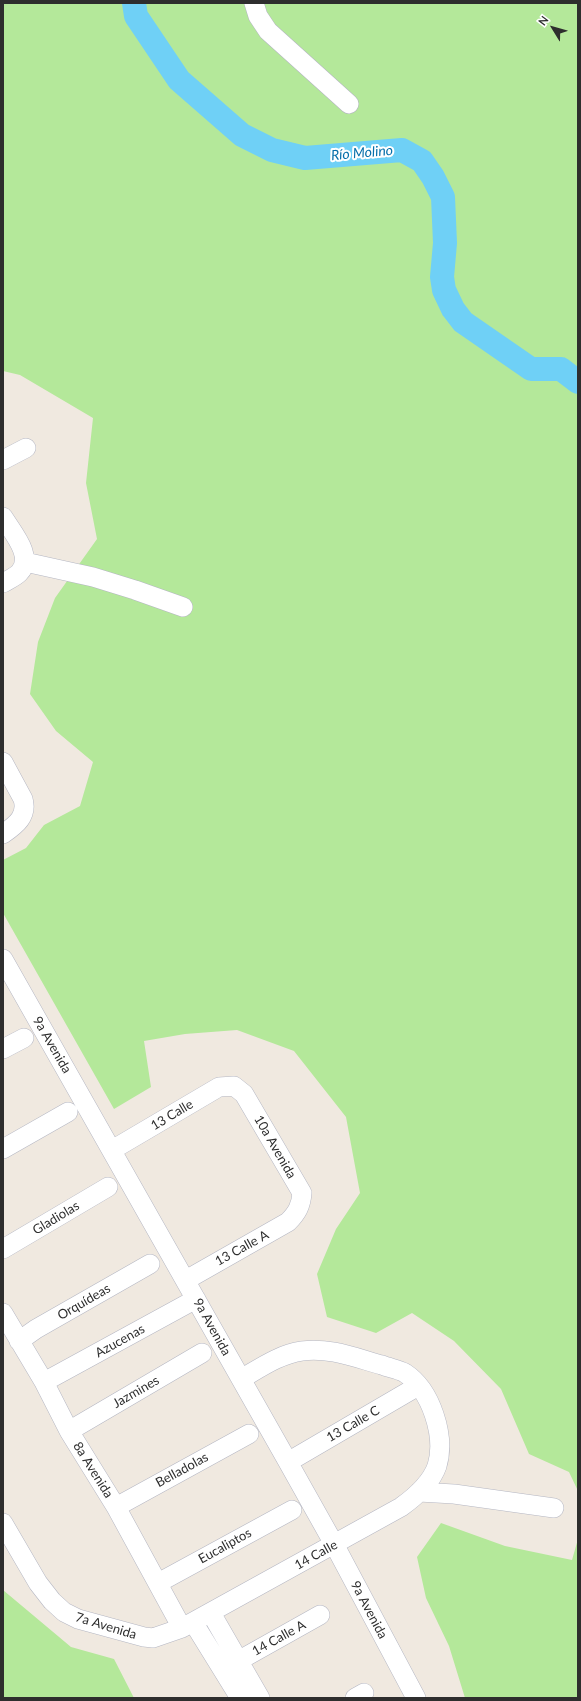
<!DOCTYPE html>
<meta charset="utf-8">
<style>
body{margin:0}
#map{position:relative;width:581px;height:1701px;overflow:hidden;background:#f0e9e0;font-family:Lato,sans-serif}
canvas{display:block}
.frame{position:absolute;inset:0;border:4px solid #2e2e2e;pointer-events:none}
.north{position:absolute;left:533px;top:8px;width:40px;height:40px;-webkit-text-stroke:3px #fff;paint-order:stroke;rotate:307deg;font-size:11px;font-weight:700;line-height:16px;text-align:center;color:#2e2e2e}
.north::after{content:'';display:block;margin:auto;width:14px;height:18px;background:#2e2e2e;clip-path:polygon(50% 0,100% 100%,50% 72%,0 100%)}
</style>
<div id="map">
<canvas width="581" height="1701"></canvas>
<div class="frame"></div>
<div class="north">N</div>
</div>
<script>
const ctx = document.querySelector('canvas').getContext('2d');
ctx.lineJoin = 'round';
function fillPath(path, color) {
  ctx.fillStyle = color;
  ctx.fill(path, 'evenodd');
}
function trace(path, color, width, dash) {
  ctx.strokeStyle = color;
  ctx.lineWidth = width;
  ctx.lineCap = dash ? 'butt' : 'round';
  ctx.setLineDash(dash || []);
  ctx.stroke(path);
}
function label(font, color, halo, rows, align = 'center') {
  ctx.font = font + ' Lato,sans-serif';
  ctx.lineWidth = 4;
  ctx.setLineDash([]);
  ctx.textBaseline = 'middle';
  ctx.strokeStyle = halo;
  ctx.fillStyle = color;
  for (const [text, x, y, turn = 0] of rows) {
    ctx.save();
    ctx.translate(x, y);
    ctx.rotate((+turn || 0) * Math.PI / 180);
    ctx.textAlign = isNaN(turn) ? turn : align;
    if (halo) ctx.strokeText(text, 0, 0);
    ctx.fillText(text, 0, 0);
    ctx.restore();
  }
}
fillPath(new Path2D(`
 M3 3H578V1491L569 1472 529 1454 501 1389 454 1341 412 1313 376 1333 327 1317 317 1274 336 1229 360 1193 346 1117 294 1051 237 1030 185 1034 144 1041 151 1087 114 1109 3 913V860L26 848 44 825 80 806 93 762 56 731 30 694 38 642 55 598 97 539 86 483 93 418 20 375 3 371Z
 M441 1523 505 1546 572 1560 578 1539V1698H465L449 1646 426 1598 417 1557Z
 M3 1590 71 1647 114 1659 134 1698H3Z`), '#b4e89a');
trace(new Path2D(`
 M134 3 136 16 179 80 242 135 272 150 305 158 402 150 422 161 433 177 443 197 445 243 442 277 444 290 453 309 463 322 531 369H561L578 382`), '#6fd0f6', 24);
const minor = new Path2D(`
 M254 3 258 16 268 31 349 104
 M3 460 26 448
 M3 517C12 532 35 557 19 573 15 577 8 580 3 583
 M25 562 93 577 135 590 183 607
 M3 762 23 799C28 816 16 825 3 834
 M3 959 288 1462 334 1544 416 1698
 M3 1049 24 1038
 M3 1149 68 1112
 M112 1150 219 1087 234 1086 244 1094 302 1193C301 1206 297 1213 288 1222L186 1280
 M3 1249 108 1187
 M3 1313 44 1382 69 1431 116 1507 182 1628
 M19 1341 36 1329 150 1264
 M44 1382 196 1299
 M69 1431 202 1353
 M288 1462 418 1386
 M419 1492 454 1494 554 1508
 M116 1507 249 1434
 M3 1523 38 1583 52 1601 64 1612 78 1619 144 1637 153 1638 182 1628 401 1507C415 1497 431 1483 437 1466 446 1436 431 1390 405 1373 398 1369 389 1368 382 1365 356 1358 329 1347 302 1351 280 1354 260 1368 241 1379
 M158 1583 292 1510
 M211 1613 260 1698
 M193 1622 240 1698
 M238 1661 320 1615
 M355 1698 364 1693`);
trace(minor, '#b4b6c2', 20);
trace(minor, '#fff', 19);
label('13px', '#2e2e2e', '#fff', [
 ["9a Avenida",52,1045,60],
 ["13 Calle",172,1115,-31],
 ["10a Avenida",275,1147,60],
 ["Gladiolas",56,1218,-31],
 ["13 Calle A",242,1248,-29],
 ["Orquídeas",84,1302,-30],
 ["9a Avenida",212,1327,61],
 ["Azucenas",120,1341,-29],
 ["Jazmines",136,1392,-30],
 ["13 Calle C",353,1424,-30],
 ["8a Avenida",93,1470,58],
 ["Belladolas",182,1470,-29],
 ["Eucaliptos",225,1546,-29],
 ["14 Calle",316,1555,-29],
 ["9a Avenida",369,1610,62],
 ["7a Avenida",106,1626,17],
 ["14 Calle A",279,1638,-29]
]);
label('italic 14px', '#066faa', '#fff', [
 ["Río Molino",362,153,-5]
]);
</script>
